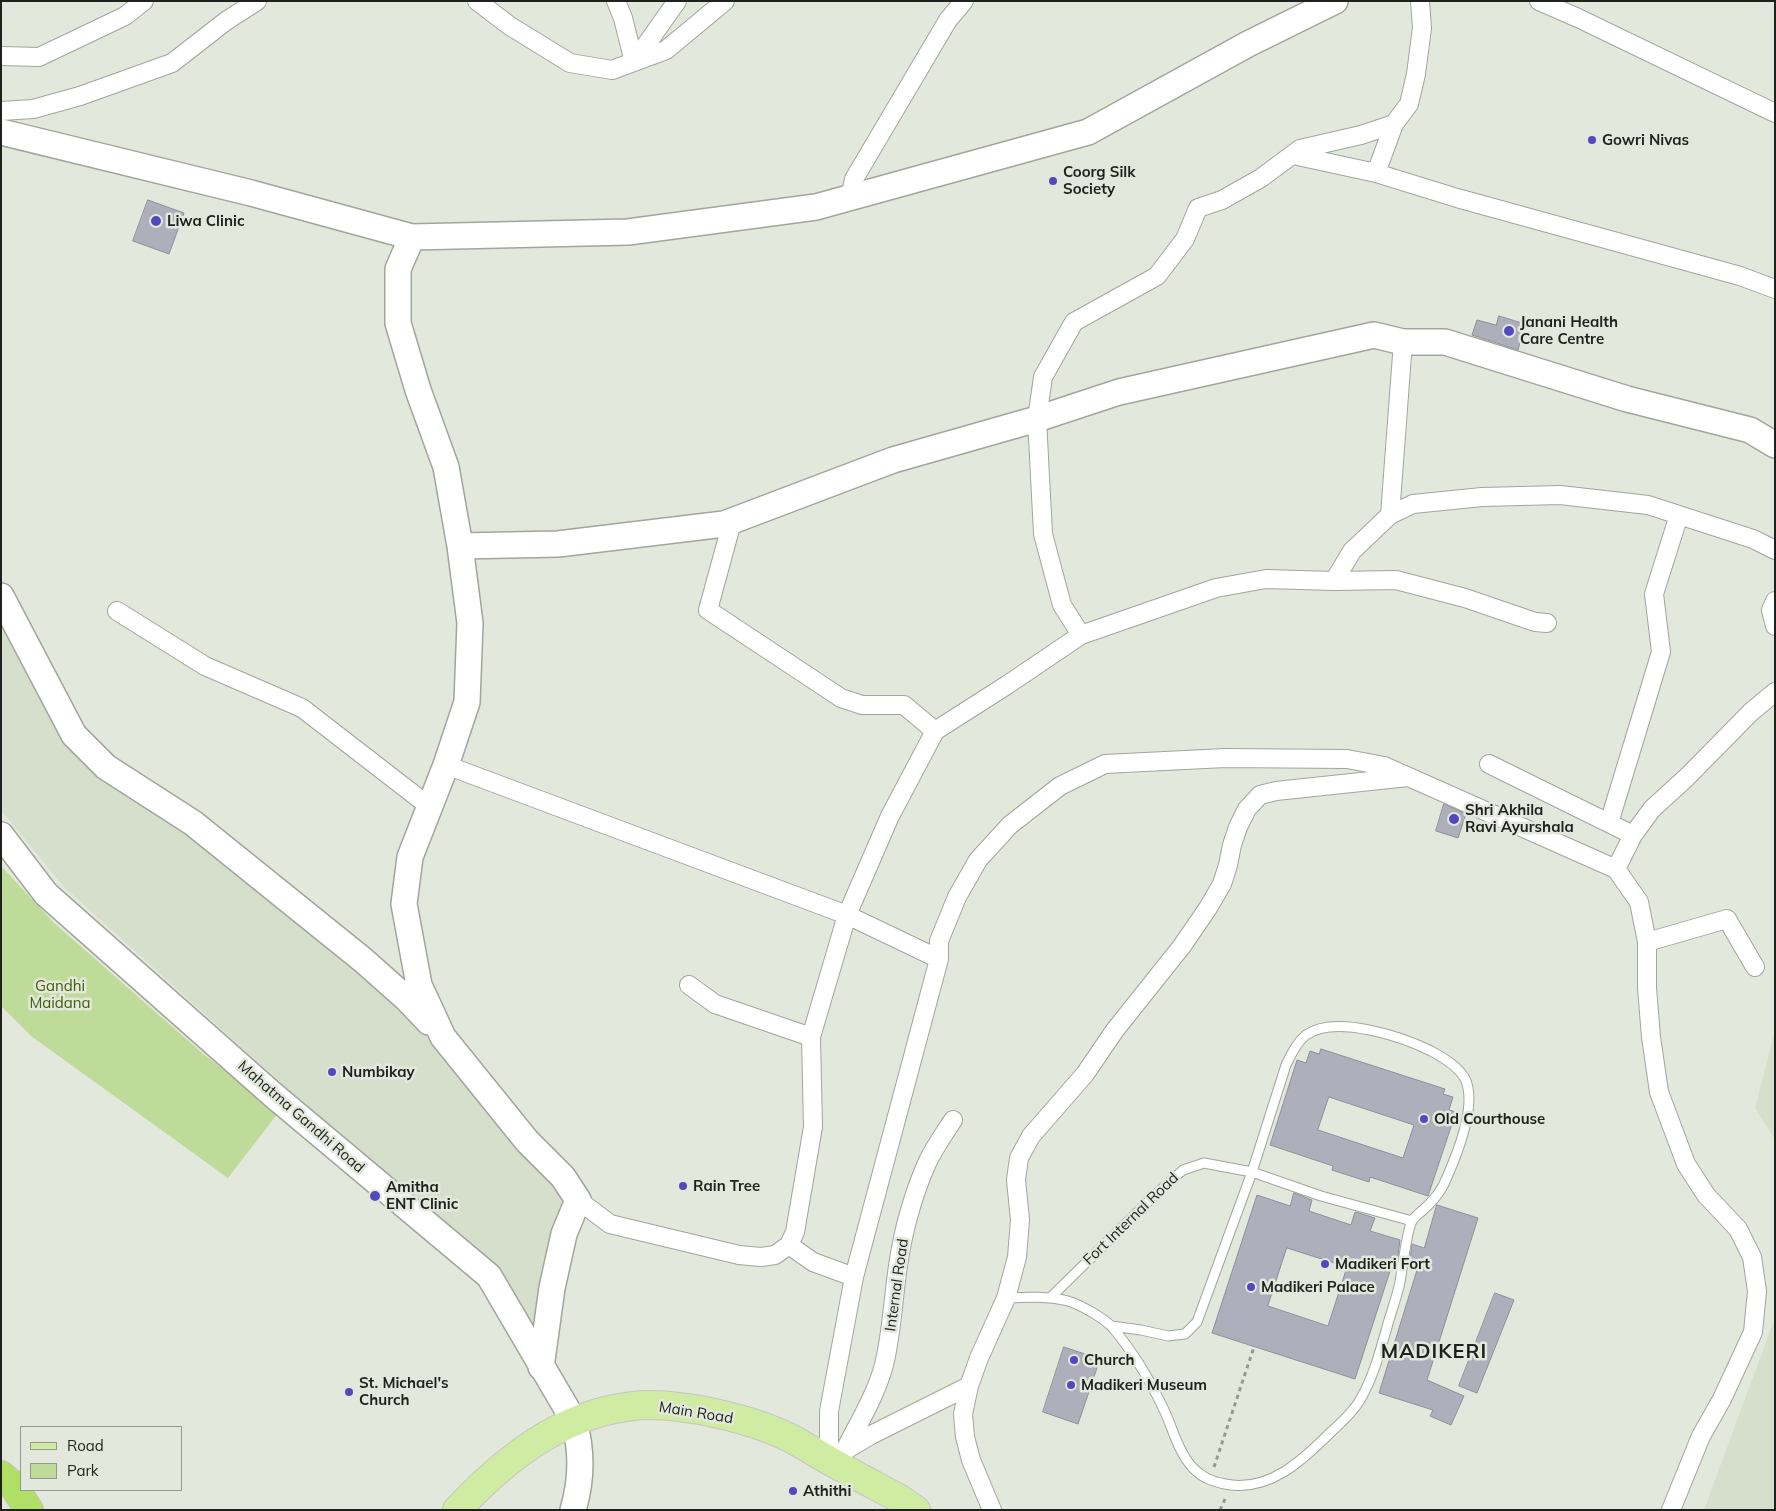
<!DOCTYPE html>
<style>
body{margin:0}
#map{position:relative;width:1776px;height:1511px;overflow:hidden;background:#e2e8dc;font-family:Mulish,sans-serif}
canvas{display:block}
.frame{position:absolute;inset:0;border:2px solid #1f211c;pointer-events:none}
.legend{position:absolute;left:20px;top:1426px;width:162px;height:65px;box-sizing:border-box;background:#e2e8dc;border:1px solid #94988f;margin:0;padding:6px 9px;list-style:none;font-size:15px;color:#1f211c}
.legend li{display:flex;align-items:center;gap:10px;height:25px}
.legend b{width:25px;border:1px solid #94988f}
</style>
<div id="map">
<canvas width="1776" height="1511"></canvas>
<div class="frame"></div>
<ul class="legend">
<li><b style="height:6px;background:#cfeca2"></b>Road</li>
<li><b style="height:14px;background:#bedb9a"></b>Park</li>
</ul>
</div>
<script>
const ctx = document.querySelector('canvas').getContext('2d');
ctx.lineJoin = 'round';
function fillPath(path, color) {
  ctx.fillStyle = color;
  ctx.fill(path, 'evenodd');
}
function trace(path, color, width, dash) {
  ctx.strokeStyle = color;
  ctx.lineWidth = width;
  ctx.lineCap = dash ? 'butt' : 'round';
  ctx.setLineDash(dash || []);
  ctx.stroke(path);
}
function label(font, color, halo, rows, align = 'center') {
  ctx.font = font + ' Mulish,sans-serif';
  ctx.lineWidth = 5;
  ctx.setLineDash([]);
  ctx.textBaseline = 'middle';
  ctx.strokeStyle = halo;
  ctx.fillStyle = color;
  for (const [text, x, y, turn = 0] of rows) {
    ctx.save();
    ctx.translate(x, y);
    ctx.rotate((+turn || 0) * Math.PI / 180);
    ctx.textAlign = isNaN(turn) ? turn : align;
    if (halo) ctx.strokeText(text, 0, 0);
    ctx.fillText(text, 0, 0);
    ctx.restore();
  }
}
fillPath(new Path2D(`
 M1 618 68 741 359 968 444 1051 571 1199 539 1336 496 1270 280 1082 64 887 1 810Z
 M1775 1030V1140L1755 1108Z
 M1773 1323H1775V1510H1704Z`), '#d6dfcc');
fillPath(new Path2D(`
 M1 866 53 922 201 1052 278 1113 228 1178 31 1036 1 1006Z`), '#bedb9a');
const building = new Path2D(`
 M148 200 184 213 169 254 133 241Z
 M1499 316 1525 324 1518 350 1472 335 1477 320 1496 325Z
 M1444 804 1466 814 1458 838 1436 831Z
 M1321 1049 1445 1089 1443 1094 1453 1097 1449 1110 1456 1112 1428 1196 1370 1177 1369 1182 1332 1170 1333 1166 1270 1145 1297 1060 1306 1063 1310 1051 1319 1054ZM1329 1097 1414 1125 1403 1158 1318 1130Z
 M1294 1193 1312 1200 1309 1211 1351 1225 1355 1212 1359 1213 1375 1218 1370 1231 1400 1240 1397 1263 1393 1262 1355 1379 1212 1333 1257 1195 1290 1206ZM1287 1248 1347 1267 1328 1326 1268 1306Z
 M1437 1205 1478 1218 1427 1380 1464 1396 1451 1425 1430 1416 1433 1410 1379 1393 1417 1270 1409 1267 1412 1244 1424 1248Z
 M1495 1293 1514 1300 1477 1393 1459 1386Z
 M1064 1347 1100 1359 1078 1424 1043 1412Z`);
fillPath(building, '#aeafbb');
trace(building, '#8e8f9b', 1);
const lane = new Path2D(`
 M1006 1298C1027 1297 1048 1296 1068 1301 1081 1305 1104 1318 1113 1328 1133 1352 1152 1384 1165 1412 1173 1430 1179 1453 1193 1468 1203 1478 1211 1481 1225 1484 1269 1493 1303 1460 1332 1431 1342 1422 1353 1412 1360 1400 1373 1378 1380 1352 1387 1327 1391 1312 1397 1297 1400 1282 1402 1271 1407 1229 1412 1221 1414 1217 1420 1213 1423 1210 1431 1203 1438 1195 1443 1186 1455 1160 1477 1109 1466 1081 1461 1068 1444 1058 1431 1051 1403 1037 1335 1014 1306 1035 1297 1042 1291 1054 1286 1065L1252 1172 1204 1163 1183 1170 1156 1194 1050 1298
 M1111 1326 1141 1330 1168 1336 1185 1334 1197 1322 1252 1172 1321 1196 1412 1221`);
const street = new Path2D(`
 M477 1 510 26 570 63 612 70 666 50 725 1
 M616 1 623 18 634 62
 M1539 1 1578 18 1775 113
 M1 56 39 57 125 16 144 1
 M634 62 677 1
 M1 111 33 109 80 96 172 63 226 21 257 1
 M1394 124 1376 173 1457 198 1740 276 1775 289
 M1293 155 1376 173
 M850 198 854 179 948 20 964 1
 M1390 515 1403 342
 M732 522 708 610 841 698 862 705H904L935 731
 M1334 581 1396 580 1465 598 1535 622 1547 623
 M1775 601 1771 610 1775 626
 M117 611 205 666 302 708 430 807
 M1081 635 1216 588 1266 579 1334 581 1352 551 1390 515 1413 504 1482 497 1560 495 1648 505 1753 539 1775 550
 M1489 764 1633 835
 M446 765 847 915 939 959
 M1609 823 1661 652 1654 594 1679 515
 M1616 869 1633 835 1652 809 1687 777 1751 712 1775 692
 M1647 942 1727 919 1755 967
 M689 985 715 1004 811 1037
 M578 1200 610 1224 739 1255 761 1257 775 1255 789 1245 795 1232 813 1127 811 1037 847 915 890 816 935 731 1007 685 1081 635 1062 605 1043 534 1037 419 1043 377 1074 322 1157 276 1185 239 1198 208 1222 200 1261 178 1300 149 1361 135 1394 124 1409 104 1416 74 1422 28 1420 1
 M789 1245 813 1262 854 1277
 M844 1451 871 1435 969 1386
 M844 1452C858 1424 876 1395 884 1365 892 1332 893 1299 898 1266 903 1231 913 1195 927 1163 934 1148 944 1134 953 1120
 M829 1461V1411L854 1277 939 959V941L957 897 978 860 1010 825 1060 786 1105 764 1225 758 1347 759 1384 766 1616 869 1639 902 1647 942V988L1651 1037 1659 1092 1686 1164 1706 1195 1738 1229 1752 1257 1757 1291 1753 1332 1722 1399 1701 1436 1671 1510
 M992 1510 971 1460 965 1437 963 1414 969 1386 979 1358 1006 1298 1017 1257 1020 1220 1016 1180 1019 1158 1031 1136 1085 1074 1115 1030 1182 946 1208 908 1222 884 1228 865 1232 845 1238 827 1247 809 1260 795 1276 791 1408 777`);
const secondary = new Path2D(`
 M1 132 251 193 412 237 628 232 816 207 1088 132 1248 44 1335 1
 M412 237 398 269V323L418 390 446 467 460 546 470 623 467 702 446 765 410 857 404 904 419 985 443 1037 527 1141 563 1177 578 1200 564 1234 552 1288 541 1367
 M460 546 558 544 724 524 893 460 1037 419 1119 392 1374 335 1403 342H1445L1627 399 1750 430 1775 445
 M1 596 74 735 106 767 193 823 363 960 408 1000 429 1022
 M1 835 46 894 272 1094 489 1276 574 1421C582 1450 582 1480 573 1510`);
const primary = new Path2D(`
 M457 1510C505 1459 561 1414 633 1406 654 1403 679 1407 700 1410 731 1416 762 1424 790 1438 804 1445 817 1454 830 1461 853 1474 876 1486 900 1499L916 1510`);
const highway = new Path2D(`
 M1 1475 12 1484 29 1510`);
trace(lane, '#a1a69b', 11);
trace(street, '#a1a69b', 20);
trace(secondary, '#a1a69b', 28);
trace(primary, '#c5c5c4', 30);
trace(highway, '#c5c5c4', 30);
trace(new Path2D(`
 M1214 1467 1254 1347
 M1220 1510 1226 1497`), '#959990', 3, [4, 4]);
trace(lane, '#fff', 9);
trace(street, '#fff', 18);
trace(secondary, '#fff', 25);
trace(primary, '#cfeca2', 28);
trace(highway, '#afdf64', 28);
for (const [x, y, r, color] of [
 [1592,140,5,"#5448c0"],
 [1053,181,5,"#5448c0"],
 [156,221,6,"#5448c0"],
 [1509,331,6,"#5448c0"],
 [1454,819,6,"#5448c0"],
 [332,1072,5,"#5448c0"],
 [1424,1119,5,"#5448c0"],
 [683,1186,5,"#5448c0"],
 [375,1196,6,"#5448c0"],
 [1325,1264,5,"#5448c0"],
 [1251,1287,5,"#5448c0"],
 [1074,1360,5,"#5448c0"],
 [1071,1385,5,"#5448c0"],
 [349,1392,5,"#5448c0"],
 [793,1491,5,"#5448c0"]
]) {
  const dot = new Path2D();
  dot.arc(x, y, r, 0, 2 * Math.PI);
  ctx.fillStyle = color;
  ctx.fill(dot);
  trace(dot, '#e2e8dc', 2);
}
label('bold 15px', '#1f211c', '#e2e8dc', [
 ["Gowri Nivas",1602,140],
 ["Coorg Silk",1063,172],
 ["Society",1063,189],
 ["Liwa Clinic",167,221],
 ["Janani Health",1520,322],
 ["Care Centre",1520,339],
 ["Shri Akhila",1465,810],
 ["Ravi Ayurshala",1465,827],
 ["Numbikay",342,1072],
 ["Old Courthouse",1434,1119],
 ["Rain Tree",693,1186],
 ["Amitha",386,1187],
 ["ENT Clinic",386,1204],
 ["Madikeri Fort",1335,1264],
 ["Madikeri Palace",1261,1287],
 ["Church",1084,1360],
 ["St. Michael's",359,1383],
 ["Church",359,1400],
 ["Madikeri Museum",1081,1385],
 ["Athithi",803,1491]
], 'left');
label('15px', '#435f08', '#e2e8dc', [
 ["Gandhi",60,986],
 ["Maidana",60,1003]
]);
label('15px', '#1f211c', '#e2e8dc', [
 ["Mahatma Gandhi Road",301,1117,41],
 ["Fort Internal Road",1131,1219,-44],
 ["Internal Road",897,1285,-82],
 ["Main Road",696,1413,9]
]);
ctx.letterSpacing = '1px';
label('bold 20px', '#1f211c', '#e2e8dc', [
 ["MADIKERI",1434,1352]
]);
ctx.letterSpacing = '0px';
</script>
